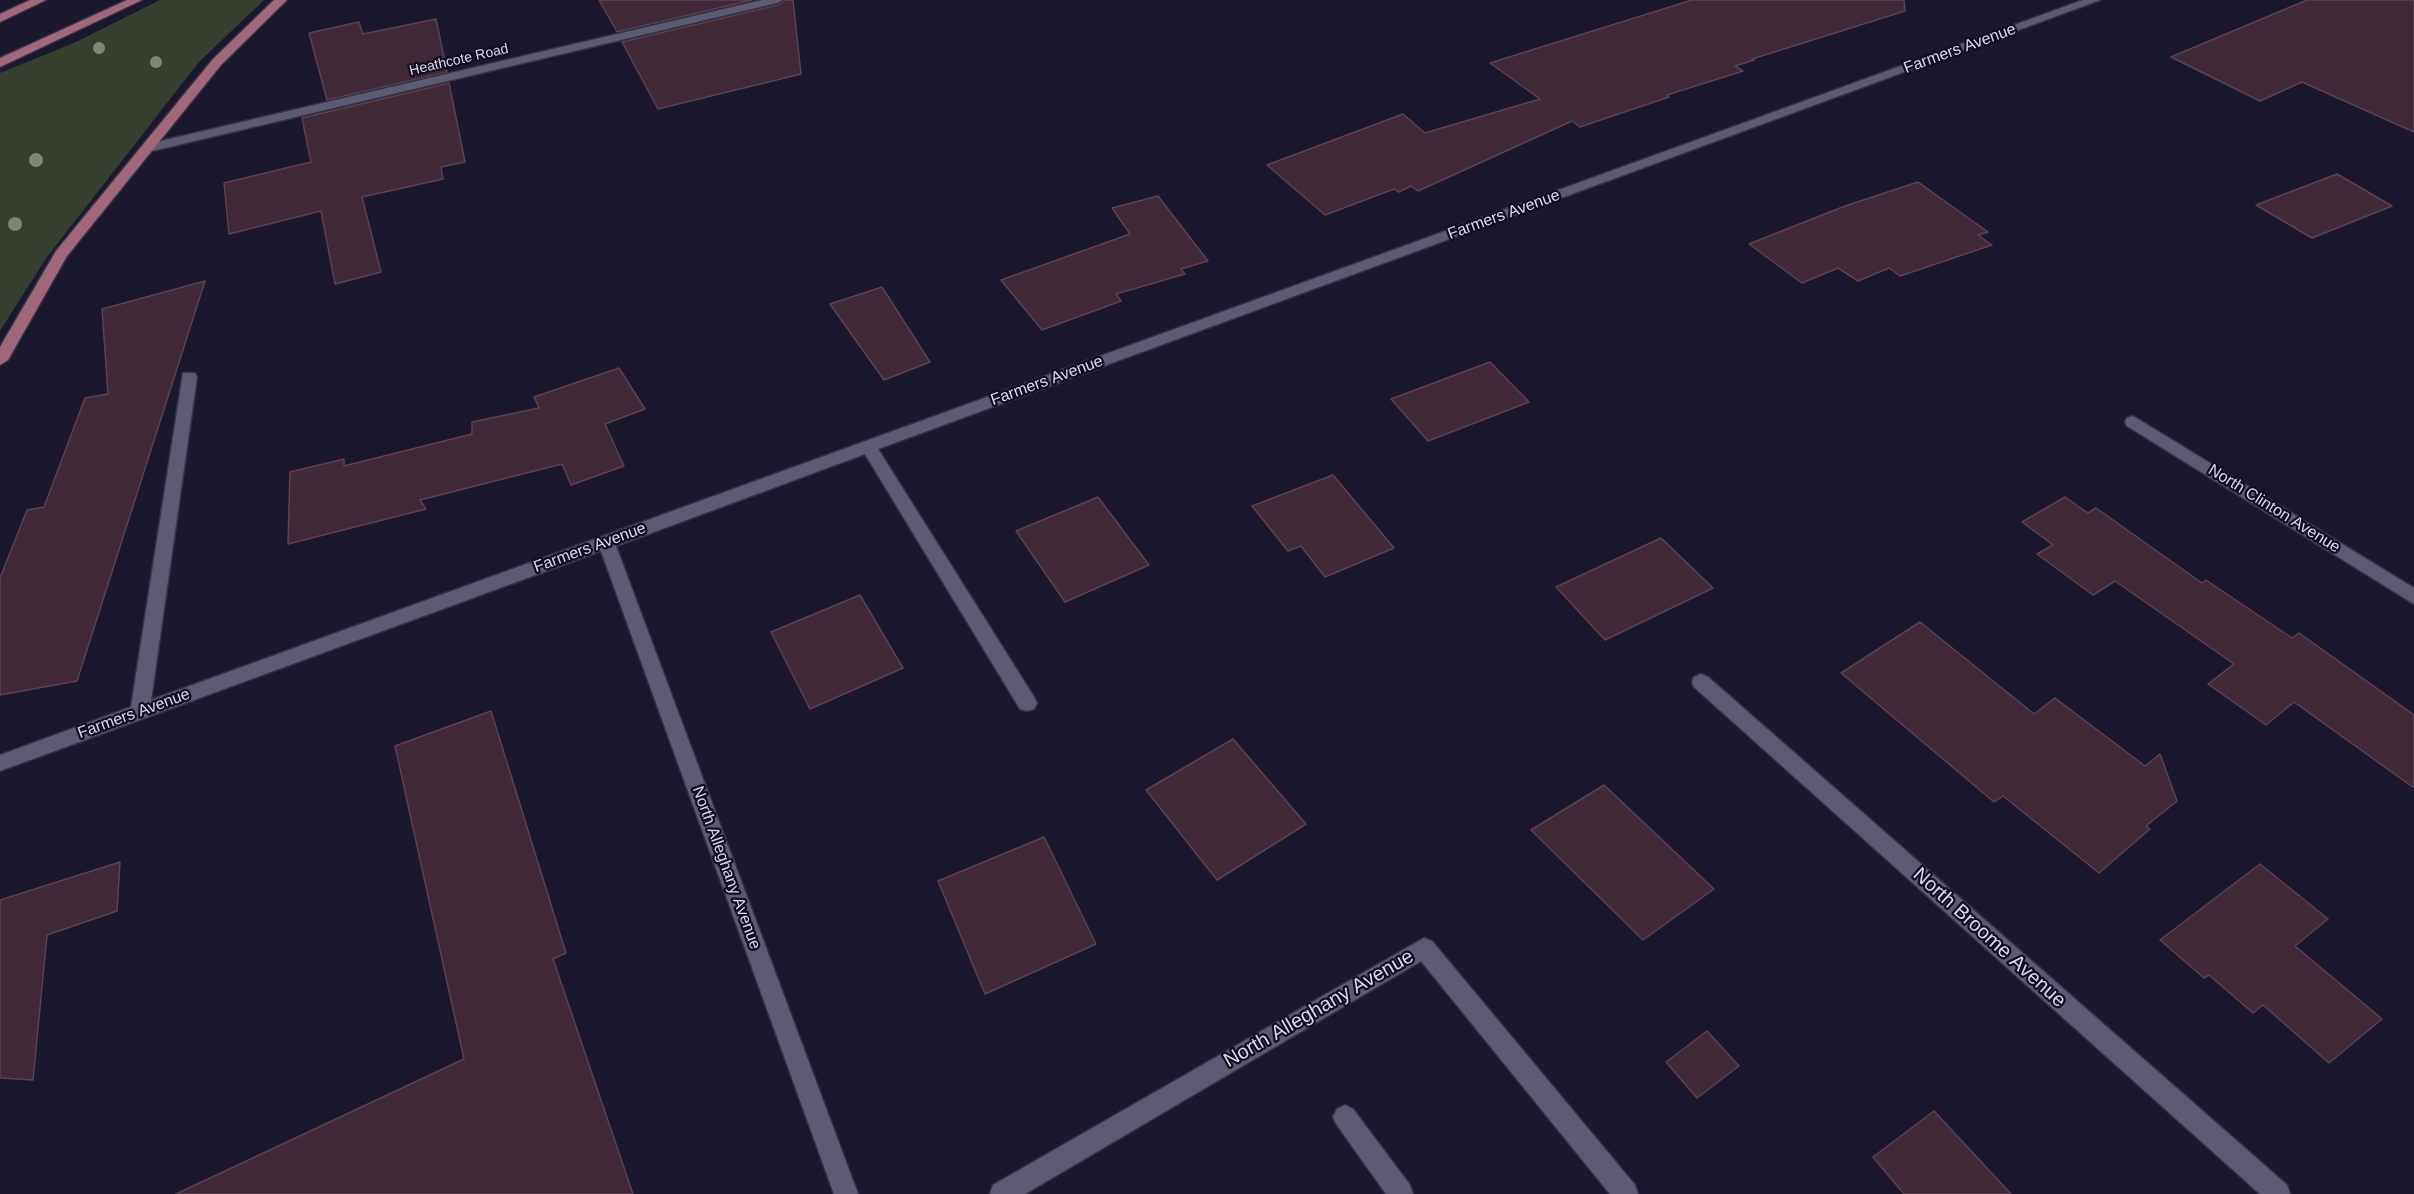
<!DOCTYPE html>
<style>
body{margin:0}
canvas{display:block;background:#1b172c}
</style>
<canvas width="2414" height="1194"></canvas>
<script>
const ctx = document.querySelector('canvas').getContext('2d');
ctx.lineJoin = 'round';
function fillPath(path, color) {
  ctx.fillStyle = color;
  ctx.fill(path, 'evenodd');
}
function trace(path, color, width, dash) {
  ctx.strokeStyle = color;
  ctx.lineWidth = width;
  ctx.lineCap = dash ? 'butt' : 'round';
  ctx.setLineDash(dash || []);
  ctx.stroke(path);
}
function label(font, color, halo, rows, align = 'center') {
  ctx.font = font + ' Helvetica,sans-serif';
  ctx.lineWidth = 4.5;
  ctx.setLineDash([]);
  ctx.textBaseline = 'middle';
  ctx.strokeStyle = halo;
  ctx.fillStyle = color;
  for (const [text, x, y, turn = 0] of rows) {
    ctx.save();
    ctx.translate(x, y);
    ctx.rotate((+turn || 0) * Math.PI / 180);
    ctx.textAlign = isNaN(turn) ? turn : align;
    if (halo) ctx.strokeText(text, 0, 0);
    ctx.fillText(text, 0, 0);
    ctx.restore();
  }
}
fillPath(new Path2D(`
 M160 0H264L199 62 47 257 0 331V73L76 42Z`), '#363e2f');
const building = new Path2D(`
 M599 0H752L617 32Z
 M785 0H793L801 74 658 109 622 42 778 5Z
 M1692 0H1904L1905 11 1752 59 1754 60 1735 66 1743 71 1667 95 1669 97 1580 127 1572 121 1418 191 1411 186 1399 192 1394 189 1325 215 1267 165 1403 114 1425 133 1540 99 1490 63Z
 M2307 0H2414V132L2302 82 2260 101 2171 57Z
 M436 19 447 72 327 100 309 33 359 22 363 34Z
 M449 83 465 162 441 167 443 179 362 197 381 272 335 284 321 211 229 234 224 183 311 162 302 118Z
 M2337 174 2392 206 2312 238 2256 205Z
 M1918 182 1988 232 1978 235 1992 245 1900 276 1889 268 1858 281 1838 268 1802 283 1749 244 1845 206Z
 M1158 196 1208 261 1181 269 1185 274 1116 294 1121 301 1042 330 1001 280 1130 234 1112 208Z
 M205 281 77 681 0 695V578L27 510 44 507 85 398 108 394 102 309Z
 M882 287 930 362 884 380 830 304Z
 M1490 362 1529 402 1428 441 1391 399Z
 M619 368 645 409 605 424 624 466 571 485 562 464 420 500 426 509 288 544 290 472 344 459V466L472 434V422L539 408 534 397Z
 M1333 475 1394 548 1325 577 1301 546 1288 551 1252 506Z
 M1098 497 1149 565 1065 602 1016 531Z
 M2065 497 2088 513 2096 508 2202 583 2206 580 2292 638 2299 633 2414 715V788L2294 702 2266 725 2208 684 2234 664 2115 581 2093 595 2037 554 2053 545 2022 522Z
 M1661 538 1713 588 1605 640 1556 587Z
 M860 595 903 668 810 709 771 632Z
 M1920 622 2034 714 2055 698 2145 766 2160 754 2177 801 2146 826 2150 829 2099 873 2003 796 1994 802 1841 673Z
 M491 711 566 953 553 959 633 1194H176L464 1059 395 746Z
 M1233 739 1306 824 1217 880 1146 790Z
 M1604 785 1714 889 1643 940 1531 830Z
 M1044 837 1096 944 985 994 938 881Z
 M120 862 117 911 47 935 33 1080 0 1078V900Z
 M2260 864 2328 919 2295 946 2382 1019 2329 1063 2263 1005 2253 1013 2209 975 2204 978 2160 940Z
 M1707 1031 1739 1066 1697 1098 1666 1062Z
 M1934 1111 2011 1194H1904L1873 1157Z`);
fillPath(building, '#402937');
trace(building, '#5a4250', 1.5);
const minor = new Path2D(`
 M762 0H783L777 3 148 152 141 148 148 144Z
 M2083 0H2100L878 449 1034 697 1037 703 1034 709 1027 711 1020 709 865 454 616 546 858 1194H834L601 551 0 771V755L131 707 183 373H195L197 377 151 700Z
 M2133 416 2414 588V604L2127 426 2125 422 2127 418Z
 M1701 674 1708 677 2287 1185 2290 1194H2260L1694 687 1692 682 1694 677Z
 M1424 938 1432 941 1635 1185 1638 1194H1610L1421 961 1025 1194H990L993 1185Z
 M1345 1105 1353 1109 1410 1185 1413 1194H1386L1337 1125 1333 1117 1337 1109Z`);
const major = new Path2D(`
 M30 0H46L0 22V14Z
 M127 0H142L0 67V58Z
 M274 0H287L221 65 67 256 8 360 0 365V347L56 251 213 59Z`);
trace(minor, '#353242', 3);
trace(major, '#353242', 3);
fillPath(minor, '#5d5a73');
fillPath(major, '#a0687a');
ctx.fillStyle = '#7b8875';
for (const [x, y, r] of [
 [99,48,6],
 [156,62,6],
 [36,160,7],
 [15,224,7]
]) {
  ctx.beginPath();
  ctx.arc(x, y, r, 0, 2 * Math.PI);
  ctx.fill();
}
label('14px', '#dcdae9', '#120e22', [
 ["Heathcote Road",459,60,-13]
]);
label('16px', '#dcdae9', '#120e22', [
 ["Farmers Avenue",1960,49,-20],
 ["Farmers Avenue",1504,215,-20],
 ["Farmers Avenue",1047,381,-20],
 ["North Clinton Avenue",2274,509,32],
 ["Farmers Avenue",590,548,-20],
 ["Farmers Avenue",134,714,-20],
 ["North Alleghany Avenue",726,868,70]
]);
label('20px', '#dcdae9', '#120e22', [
 ["North Broome Avenue",1989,938,42],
 ["North Alleghany Avenue",1319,1009,-30]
]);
</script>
